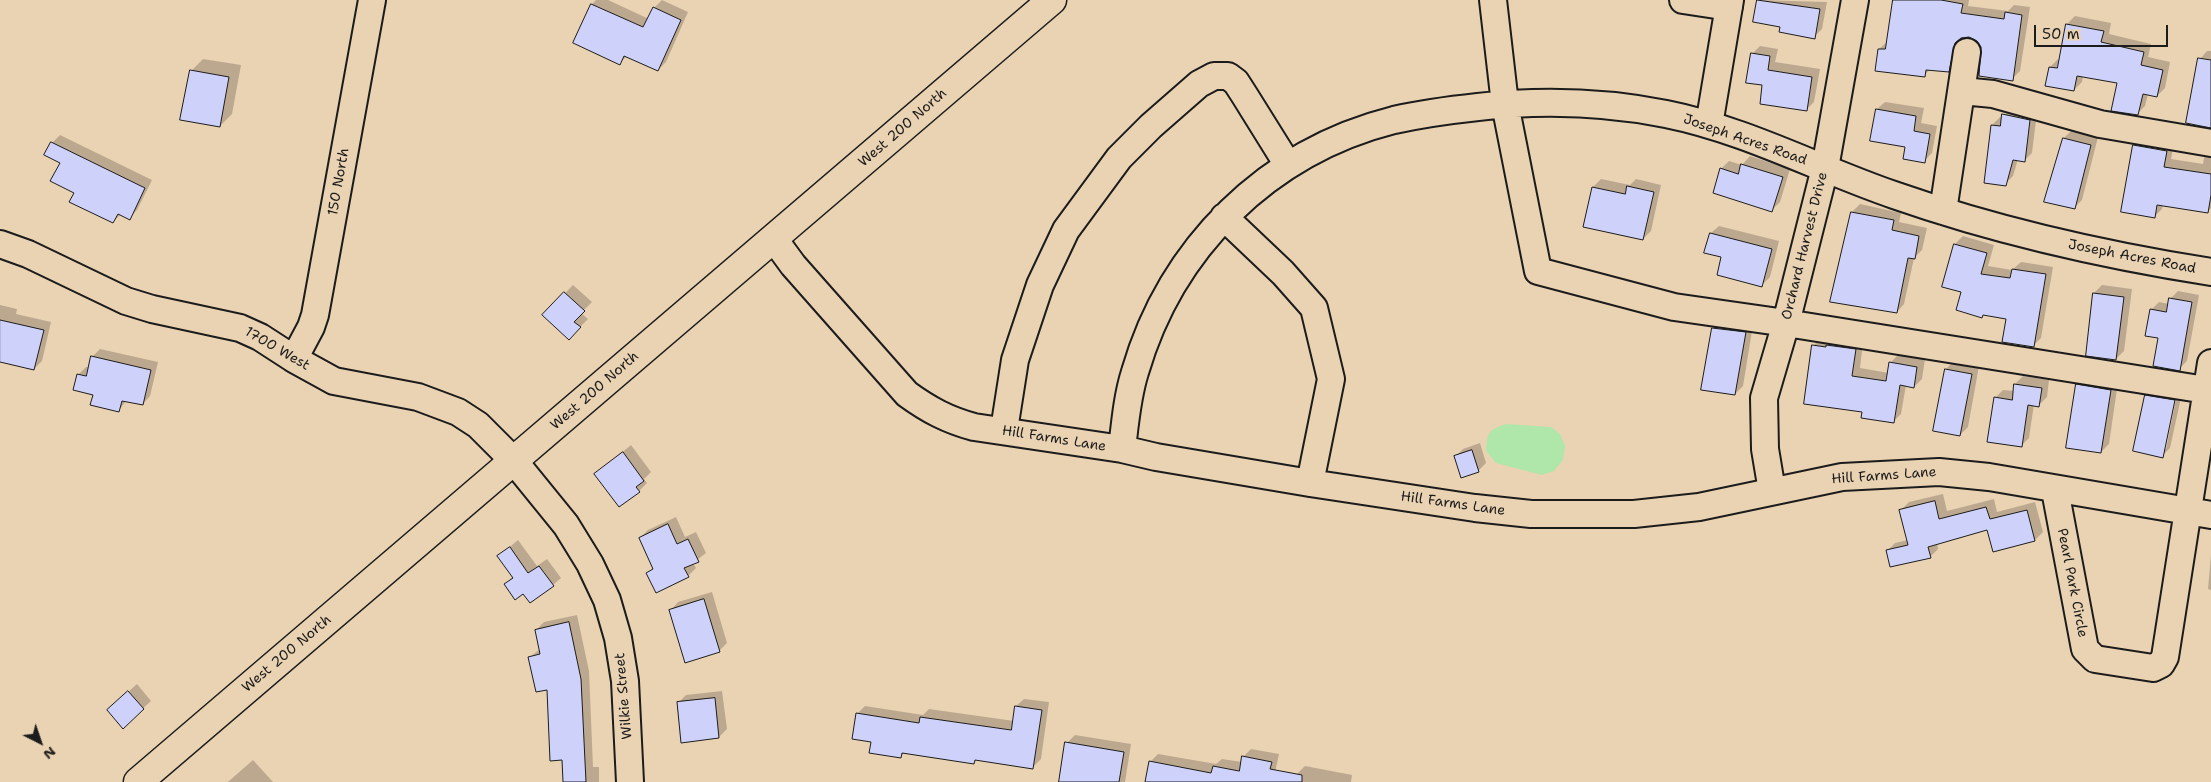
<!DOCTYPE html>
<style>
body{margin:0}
#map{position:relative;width:2211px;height:782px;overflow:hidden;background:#ead3b3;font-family:"Shantell Sans",sans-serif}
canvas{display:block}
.north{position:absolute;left:15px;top:717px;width:50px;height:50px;-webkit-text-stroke:4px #ead3b3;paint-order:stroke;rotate:139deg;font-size:14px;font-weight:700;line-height:20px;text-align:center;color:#1c1c1c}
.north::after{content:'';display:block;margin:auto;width:18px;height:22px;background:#1c1c1c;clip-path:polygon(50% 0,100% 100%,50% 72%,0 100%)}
.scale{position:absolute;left:2034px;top:25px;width:134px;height:22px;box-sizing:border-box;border:2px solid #1c1c1c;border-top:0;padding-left:6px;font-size:15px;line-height:18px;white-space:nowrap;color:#1c1c1c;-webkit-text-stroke:4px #ead3b3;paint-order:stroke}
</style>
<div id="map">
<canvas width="2211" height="782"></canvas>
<div class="north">N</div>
<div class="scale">50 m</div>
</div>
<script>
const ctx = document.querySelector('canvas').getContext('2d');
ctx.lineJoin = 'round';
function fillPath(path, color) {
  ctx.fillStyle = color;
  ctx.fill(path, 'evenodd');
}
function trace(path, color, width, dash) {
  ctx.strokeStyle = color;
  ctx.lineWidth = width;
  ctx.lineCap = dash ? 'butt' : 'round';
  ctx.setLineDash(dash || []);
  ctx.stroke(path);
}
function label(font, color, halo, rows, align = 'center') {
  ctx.font = font + ' "Shantell Sans",sans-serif';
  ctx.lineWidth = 4;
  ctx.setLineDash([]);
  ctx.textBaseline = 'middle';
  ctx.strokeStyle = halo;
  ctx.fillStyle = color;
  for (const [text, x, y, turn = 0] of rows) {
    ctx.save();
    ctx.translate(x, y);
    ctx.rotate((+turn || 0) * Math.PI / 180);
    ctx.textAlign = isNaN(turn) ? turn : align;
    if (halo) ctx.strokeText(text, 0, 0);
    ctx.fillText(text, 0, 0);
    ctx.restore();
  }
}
fillPath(new Path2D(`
 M1506 424 1551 427 1560 434 1565 446 1563 460 1554 471 1542 475 1496 463 1486 451C1487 433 1488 430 1506 424Z`), '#afe6a9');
fillPath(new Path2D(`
 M596 0H608L649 19 654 8 662 0 688 12 666 62 658 70 627 56 620 63 592 4Z
 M1758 0 1827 2 1822 29 1814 37 1781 26 1755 21Z
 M1895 0H1969L1968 6 2008 11 2014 5 2030 7 2020 71 2012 79 1978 40 1969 36 1962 37 1956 63 1948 71 1931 69 1924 75 1879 49 1888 41Z
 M2075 16 2111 23 2109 34 2151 44 2148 57 2170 62 2165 88 2157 96 2148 94 2145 106 2137 114 2118 82 2083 76 2082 82 2074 90 2050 67 2058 59 2060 60 2067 24Z
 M1760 46 1778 49 1775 62 1820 69 1814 102 1806 110 1764 84 1752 54Z
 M2207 51H2211V127L2200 59Z
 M203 59 241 65 232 114 220 126 191 71Z
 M1885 102 1924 108 1921 123 1937 126 1932 153 1924 161 1907 146 1877 109Z
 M2011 107 2037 112 2032 153 2024 161 2018 159 2013 176 2005 184 1985 182 1992 125 2000 117 2003 118Z
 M2072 130 2098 137 2082 200 2074 208 2064 138Z
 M60 135 152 180 137 210 129 218 121 214 113 222 75 192 52 143Z
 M2142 138 2174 143 2171 159 2203 164 2204 158 2211 151V208L2208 211 2163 204 2162 209 2154 217 2134 146Z
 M1750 156 1790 169 1780 202 1772 210 1721 169 1729 161 1742 165Z
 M1601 179 1630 185 1636 179 1661 185 1651 231 1643 239 1584 226 1593 187Z
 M1860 204 1901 213 1899 222 1927 228 1922 250 1914 258 1904 304 1897 312 1852 212Z
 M1719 226 1779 241 1770 277 1762 285 1723 256 1711 233Z
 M1963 236 1994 245 1988 266 2012 270 2021 262 2053 267 2041 338 2033 346 2008 318 1984 314 1982 316 1963 292 1943 286 1955 244Z
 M573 285 592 302 581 313 588 319 577 330 544 315Z
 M2102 285 2132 289 2124 351 2116 359 2094 293Z
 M2178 291 2199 295 2187 361 2179 369 2160 337 2151 310 2159 302 2169 304 2170 299Z
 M0 305 17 309 16 314 51 322 42 361 34 369 0 361Z
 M1721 320 1753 325 1743 386 1735 394 1713 328Z
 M1821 338 1863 342 1860 368 1889 373 1890 363 1898 355 1925 359 1922 379 1914 387 1906 385 1901 414 1893 422 1864 411 1813 346Z
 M100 349 158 362 150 396 143 404 127 400 119 410 94 394 78 375 86 367H90L92 357Z
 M1954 361 1979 366 1968 427 1960 435 1935 430 1946 369Z
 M2023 376 2049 380 2047 397 2039 405 2034 404 2029 438 2021 446 1995 398 2003 390 2014 391 2015 384Z
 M2085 377 2118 382 2109 444 2101 452 2077 385Z
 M2154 388 2182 393 2170 448 2162 456 2146 396ZM2175 394H2177L2166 449H2163Z
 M1480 443 1486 463 1478 471 1455 457 1463 449Z
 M631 445 651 472 644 479 647 483 639 491 596 474Z
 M1943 494 1947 511 1994 499 1997 512 2035 502 2043 532 2035 540 1988 529 1937 543 1938 549 1930 557 1887 551 1895 543 1908 540 1901 510 1909 502Z
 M676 517 685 537 696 532 706 553 693 563 696 568 688 576 648 573 654 567 640 538 648 530Z
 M518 540 537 566 547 559 561 578 553 585 524 592 506 584 513 576 499 556Z
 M2211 555V590L2208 589Z
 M712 592 727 643 719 651 671 610 678 602Z
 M577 615 589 671 593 767H599V782H564L563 759 548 688 530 657 540 649 536 630 544 622Z
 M137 684 151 701 123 727 116 703Z
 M722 691 727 729 719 737 678 703 686 695Z
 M1024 699 1049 702 1041 759 1033 767 977 759 974 763 905 752 901 756 872 741 857 714 865 706 923 715 929 709 1014 721 1016 706Z
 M1075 735 1131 744 1125 782H1064L1067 743Z
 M1251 749 1279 754 1273 782H1147L1150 762 1158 754 1216 764 1222 759 1242 762 1243 757Z
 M253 760 273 782H227L229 781Z
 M1305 766 1352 775 1351 782H1296L1297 774Z`), '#0003');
const building = new Path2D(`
 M1757 0 1820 9 1815 39 1779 32 1780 27 1753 22Z
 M1893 0H1941L1963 4 1961 13 2004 19 2005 12 2022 15 2013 81 1979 76 1981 47 1977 41 1969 37 1961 38 1955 43 1949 72 1926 70 1925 77 1875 71 1878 49H1885Z
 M591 4 643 27 653 7 681 20 658 71 624 56 620 65 573 43Z
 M2066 24 2104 31 2101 42 2144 52 2141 65 2163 70 2157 97 2143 94 2138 115 2111 111 2117 83 2077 76 2074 91 2045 86 2049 67 2057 68Z
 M1751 53 1770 56 1768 70 1812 77 1807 111 1760 104 1762 85 1746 83Z
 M2198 58 2211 60V128L2186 123Z
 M190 70 229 77 220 127 180 120Z
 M1876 109 1916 116 1914 131 1930 134 1925 163 1903 159 1905 147 1870 141Z
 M2002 114 2030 120 2025 162 2013 160 2006 186 1984 183 1991 125 2000 126Z
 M2063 138 2091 145 2075 209 2044 202Z
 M51 142 145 188 130 220 118 214 113 223 69 202 74 193 50 181 60 163 44 155Z
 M2133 145 2167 151 2164 167 2211 174V195L2208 213 2157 205 2155 218 2121 212Z
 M1741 164 1783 177 1772 212 1713 193 1720 168 1738 174Z
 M1627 186 1654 192 1643 240 1583 227 1592 187 1625 194Z
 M1851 212 1894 220 1892 230 1919 236 1915 259 1908 258 1897 313 1830 302Z
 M1710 233 1772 249 1762 287 1717 275 1721 257 1704 253Z
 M1954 244 1987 253 1981 274 2010 278 2012 269 2046 274 2034 347 2002 342 2006 319 1983 315 1982 318 1956 310 1961 292 1942 287Z
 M564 292 585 311 574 322 581 327 569 340 542 315Z
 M2093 293 2124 297 2116 360 2086 356Z
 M2169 298 2192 302 2180 371 2153 366 2158 338 2145 336 2150 309 2166 312Z
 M0 320 44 330 34 370 0 362Z
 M1712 328 1746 332 1735 395 1701 390Z
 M1812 345 1826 347V345L1856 349 1852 376 1886 381 1889 362 1917 367 1914 388 1900 385 1894 423 1861 418 1862 412 1804 404Z
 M91 356 151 370 143 405 122 401 119 412 90 405 93 395 73 390 77 374 86 376Z
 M1945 369 1972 374 1960 436 1933 431Z
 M2014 384 2042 388 2039 407 2028 405 2022 447 1987 442 1994 397 2012 400Z
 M2076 384 2111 390 2101 453 2066 448Z
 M2145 395 2175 400 2163 458 2133 451Z
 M1472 450 1479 472 1461 478 1454 456Z
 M623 452 644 481 636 487 640 492 619 507 594 474Z
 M1935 501 1939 519 1986 507 1990 519 2027 510 2035 541 1993 552 1987 530 1928 547 1931 558 1890 567 1886 550 1908 545 1899 510Z
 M668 524 677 544 688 539 699 562 684 568 689 577 656 593 646 573 653 569 639 538Z
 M510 547 528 573 539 566 554 586 530 603 523 594 515 600 504 584 513 578 497 556Z
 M704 599 720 652 685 663 669 610Z
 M569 622 581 679 586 782H563L562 760 550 761 547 690 536 692 528 657 540 654 535 630Z
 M128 691 144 709 123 729 107 710Z
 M715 698 719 738 681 743 677 702Z
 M1015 706 1042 710 1033 769 975 760 974 764 902 753 901 758 869 753 871 742 852 739 856 713 919 723 920 717 1011 730Z
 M1065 742 1124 752 1119 782H1059Z
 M1242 756 1272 762 1270 769 1302 775V782H1145L1149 761 1211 773 1213 766 1239 771Z`);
fillPath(building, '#ced2fb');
trace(building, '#1c1c1c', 1);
const minor = new Path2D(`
 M1493 0 1505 104 1538 271 1674 307 1786 323 2206 390
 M1683 0 1729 7
 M1962 91 1993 94 2100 124 2211 143
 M1709 125 1730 0
 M1943 211 1967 52
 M1224 217 1283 273 1314 308 1331 379 1310 483
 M774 239 793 265 907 394C929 410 948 420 974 427L1122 449 1156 457 1310 483 1475 508 1531 514H1634L1699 507 1842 477 1939 472 1989 477 2211 515
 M0 244 28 254 126 301 152 309 240 328 260 337 294 359 334 381 418 397 458 412 478 425 514 461 566 525 590 564 607 600 618 638 625 681 630 782
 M294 359 311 327 315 315 372 0
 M1004 430 1015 360 1040 285 1066 230 1119 158 1151 126 1199 84 1214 76H1228L1236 82 1245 96 1288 165
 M1122 449C1125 424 1127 397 1135 372 1171 248 1267 152 1394 120 1421 114 1450 110 1478 107 1540 100 1605 102 1666 114 1746 130 1818 169 1894 195 1997 231 2103 255 2211 272
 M2055 490 2085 649 2095 659 2153 668 2161 664 2165 657 2211 363
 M1772 491 1765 449 1764 398 1786 323 1825 168 1855 0`);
const major = new Path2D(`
 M138 782 1052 0`);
trace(minor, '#1c1c1c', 30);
trace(major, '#1c1c1c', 31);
trace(minor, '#ead3b3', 26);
trace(major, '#ead3b3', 28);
label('14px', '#1c1c1c', '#ead3b3', [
 ["West 200 North",903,128,-41],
 ["Joseph Acres Road",1745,140,19],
 ["150 North",339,182,-80],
 ["Orchard Harvest Drive",1805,246,-76],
 ["Joseph Acres Road",2132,257,11],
 ["1700 West",277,349,30],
 ["West 200 North",595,391,-41],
 ["Hill Farms Lane",1054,439,9],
 ["Hill Farms Lane",1884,476,-4],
 ["Hill Farms Lane",1453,504,8],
 ["Pearl Park Circle",2072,583,79],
 ["West 200 North",287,654,-40],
 ["Wilkie Street",624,696,-95]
]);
</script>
